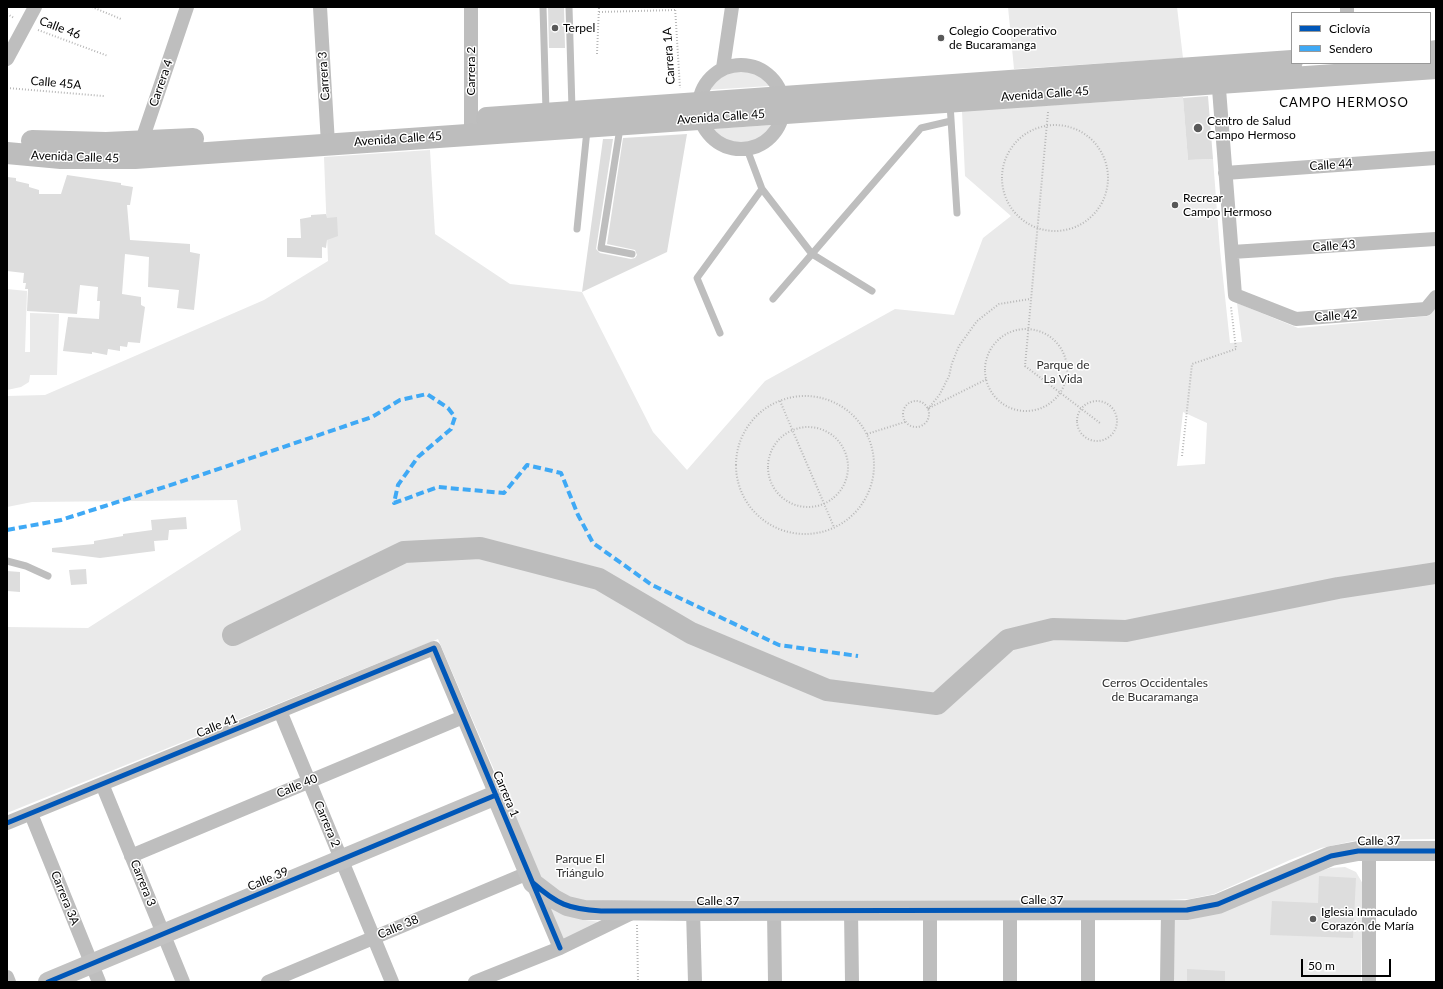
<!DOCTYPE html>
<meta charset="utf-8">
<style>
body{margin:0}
#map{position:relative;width:1443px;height:989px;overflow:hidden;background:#fff;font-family:Lato,sans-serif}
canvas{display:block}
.frame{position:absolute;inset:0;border:8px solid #000;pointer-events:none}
.legend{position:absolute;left:1291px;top:12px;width:140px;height:52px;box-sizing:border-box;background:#fff;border:1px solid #999;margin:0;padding:5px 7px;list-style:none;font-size:12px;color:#000}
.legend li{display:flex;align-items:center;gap:8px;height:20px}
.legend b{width:20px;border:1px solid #999}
.scale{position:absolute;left:1301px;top:959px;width:90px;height:18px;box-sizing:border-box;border:2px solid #000;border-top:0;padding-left:5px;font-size:12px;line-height:14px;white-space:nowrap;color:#000;-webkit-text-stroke:3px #fff;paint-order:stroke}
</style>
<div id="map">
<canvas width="1443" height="989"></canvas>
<div class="frame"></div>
<ul class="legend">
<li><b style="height:5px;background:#0057b8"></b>Ciclovía</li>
<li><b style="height:5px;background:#3fa9f5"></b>Sendero</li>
</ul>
<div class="scale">50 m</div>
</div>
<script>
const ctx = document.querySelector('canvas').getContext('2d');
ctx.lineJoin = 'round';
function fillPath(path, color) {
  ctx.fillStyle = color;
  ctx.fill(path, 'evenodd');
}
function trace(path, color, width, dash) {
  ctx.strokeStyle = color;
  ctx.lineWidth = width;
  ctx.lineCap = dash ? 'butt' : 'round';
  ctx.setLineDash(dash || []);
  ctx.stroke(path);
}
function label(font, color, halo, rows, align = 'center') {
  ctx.font = font + ' Lato,sans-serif';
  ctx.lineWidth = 3;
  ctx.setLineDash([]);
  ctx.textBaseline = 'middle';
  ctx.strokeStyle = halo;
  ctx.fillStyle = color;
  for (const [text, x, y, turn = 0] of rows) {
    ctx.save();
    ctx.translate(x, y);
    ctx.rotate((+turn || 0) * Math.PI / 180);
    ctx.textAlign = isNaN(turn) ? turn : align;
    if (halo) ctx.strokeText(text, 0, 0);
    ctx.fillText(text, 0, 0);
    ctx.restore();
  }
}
fillPath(new Path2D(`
 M1008 7H1177L1183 58 1014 69Z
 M743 70C754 73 762 75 769 86L707 90C716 75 726 72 743 70Z
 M1183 97 1188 160 1213 159 1220 250 1230 343 1242 342 1237 303 1298 328 1429 316 1436 308V839L1358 840 1321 848 1290 860 1214 894 1190 899 1168 900 586 901 569 899 550 888 536 870 495 772 438 639 7 813V627L88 628 241 530 237 500 32 502 7 507V396L45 395 264 300 328 261 324 157 430 150 435 234 510 284 582 292 653 432 687 470 765 381 895 309 954 315 983 238 1011 216 965 176 962 111ZM1183 412 1207 423 1205 464 1177 466Z
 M773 125C755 148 730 156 710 129Z
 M7 289 27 291 25 352H30V313L59 314 57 375H30L29 382 21 387 7 390Z
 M1345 867 1356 872 1363 884 1361 982H1173V920L1300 877 1330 868Z
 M547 903C569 918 576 919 602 922L564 941Z`), '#eaeaea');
trace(new Path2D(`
 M233 635 404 552 480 548 599 579 691 633 827 690 937 704 1008 640 1053 629 1126 631 1338 588 1436 573`), '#bcbcbc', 22);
fillPath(new Path2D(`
 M548 7H564L565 48H549Z
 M1208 96 1213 159 1188 160 1183 98Z
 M687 134 667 252 582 292 603 139H613L596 249 600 253 631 259 635 258 637 255 635 250 607 244 623 138Z
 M67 175 121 183V185L133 187 130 205H127L130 240 190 244V252L200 254 194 310 177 308 179 290 148 287 149 257 125 254 122 294 141 297V305L145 307 140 343 128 342 127 347 120 346V351L108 349 107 355 92 352V354L63 351 68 317 99 319 100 301H97L98 287 80 285 77 314 27 311 28 289H25L26 283H23L24 273 7 271V177L16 178V181L29 184V187L39 190V194H61Z
 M326 214 327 218 337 217 338 236 327 240 326 248 322 247V258L287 257V238H301L300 219 311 217V215Z
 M186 517 187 529 169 530 168 540 154 541 155 551 100 558 52 552V548L94 544V541L123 536V534L152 530 151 520Z
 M86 569 87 584 71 585 69 570Z
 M7 571 20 572V592L7 591Z
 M1319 876 1356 878 1353 938 1270 935 1272 901 1318 903Z
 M1187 969 1225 971V982H1187Z`), '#ddd');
trace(new Path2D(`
 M92 7 121 19
 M675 7 680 88
 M599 12 675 10
 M7 14 14 18
 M38 30 108 56
 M597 54 599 7
 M7 88 104 96
 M1048 112 1025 366 1100 423
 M1002 178a53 53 0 1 1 106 0a53 53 0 1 1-106 0Z
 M985 370a41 41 0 1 1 82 0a41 41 0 1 1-82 0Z
 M736 465a69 69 0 1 1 138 0a69 69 0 1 1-138 0Z
 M903 414a13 13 0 1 1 26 0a13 13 0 1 1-26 0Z
 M780 401 834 527
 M1077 421a20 20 0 1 1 40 0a20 20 0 1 1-40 0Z
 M929 408 987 379
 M928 409 940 394 949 376 952 363 959 346 977 321 999 304 1030 299
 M768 467a40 40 0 1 1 80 0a40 40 0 1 1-80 0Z
 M867 434 905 422
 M1182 456 1192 364 1236 349 1231 307
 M637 925 638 982`), '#b8b8b8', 2, [1, 2]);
trace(new Path2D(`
 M543 7 546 111
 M569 7 572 109
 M950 104 957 213
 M620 128 601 248 632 254
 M762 189 812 254 872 291
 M577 229 587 130
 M773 299 921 128 951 121
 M720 333 697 278 762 189 747 149
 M7 561 26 566 48 576`), '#bebebe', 7);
trace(new Path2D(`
 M320 7 328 144
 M471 7V134
 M1347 7V13
 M7 59 35 7
 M699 107a42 42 0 1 1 84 0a42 42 0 1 1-84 0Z
 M723 68 732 7
 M1218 76 1235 295 1296 319 1426 309 1436 297
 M139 149 187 7
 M1225 173 1436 158
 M1232 252 1436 239
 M280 711 392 982
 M102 784 183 982
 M31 814 99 982
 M7 823 434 648 496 795
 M131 856 463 717
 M533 884 560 948
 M1088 910V982
 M693 911 695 982
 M774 911 775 982
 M851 911 852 982
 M930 911V982
 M7 977 9 982
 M268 982 528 873
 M475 982 560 948 634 912
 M1010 982V910
 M1167 982 1168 910
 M1369 982V851`), '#bebebe', 14);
trace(new Path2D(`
 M48 982 496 795 533 883 554 899 567 906 584 910 693 911 1187 910 1218 904 1331 856 1358 851H1436`), '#c2c2c2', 20);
trace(new Path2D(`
 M1430 52 1436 51
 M487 118 1292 61
 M32 141 106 143 193 139
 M7 153 61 158H135L1436 68`), '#bdbdbd', 22);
trace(new Path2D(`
 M7 530 61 520 180 482 372 417 400 400 427 394 448 408 455 417 451 429 418 457 398 485 394 503 438 487 504 493 527 465 561 473 578 515 593 543 652 585 779 645 858 656`), '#3fa9f5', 4, [8, 4]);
trace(new Path2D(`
 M7 823 434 648 560 948
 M533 883C557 904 568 909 601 911L1187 910 1218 904 1331 856 1358 851H1436
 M48 982 496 795`), '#0057b8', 5);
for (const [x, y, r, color] of [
 [555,28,4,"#595959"],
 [941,38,4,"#595959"],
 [1198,128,5,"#595959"],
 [1175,205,4,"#595959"],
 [1313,919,4,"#595959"]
]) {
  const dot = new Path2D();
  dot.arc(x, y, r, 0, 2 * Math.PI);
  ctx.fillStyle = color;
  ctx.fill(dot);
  trace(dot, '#fff', 1.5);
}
label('12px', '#000', '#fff', [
 ["Calle 46",60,28,21],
 ["Carrera 1A",669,56,-94],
 ["Carrera 2",471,71,-90],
 ["Carrera 3",324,76,-94],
 ["Calle 45A",56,83,5],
 ["Carrera 4",161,83,-71],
 ["Avenida Calle 45",1045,94,-4],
 ["Avenida Calle 45",721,117,-4],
 ["Avenida Calle 45",398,139,-4],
 ["Avenida Calle 45",75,157,2],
 ["Calle 44",1331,165,-4],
 ["Calle 43",1334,246,-4],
 ["Calle 42",1336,316,-4],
 ["Calle 41",217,726,-22],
 ["Calle 40",297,786,-23],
 ["Carrera 1",506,794,67],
 ["Carrera 2",327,824,67],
 ["Calle 37",1379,841,-1],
 ["Calle 39",268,879,-23],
 ["Carrera 3",143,883,68],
 ["Carrera 3A",65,898,68],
 ["Calle 37",1042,900],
 ["Calle 37",718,901],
 ["Calle 38",398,927,-23]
]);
label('12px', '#000', '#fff', [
 ["Terpel",563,28],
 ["Colegio Cooperativo",949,31],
 ["de Bucaramanga",949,45],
 ["Centro de Salud",1207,121],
 ["Campo Hermoso",1207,135],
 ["Recrear",1183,198],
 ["Campo Hermoso",1183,212],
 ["Iglesia Inmaculado",1321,912],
 ["Corazón de María",1321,926]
], 'left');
label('12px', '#303030', '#fff', [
 ["Parque de",1063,365],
 ["La Vida",1063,379],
 ["Cerros Occidentales",1155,683],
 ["de Bucaramanga",1155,697],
 ["Parque El",580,859],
 ["Triángulo",580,873]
]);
ctx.letterSpacing = '1px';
label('13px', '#000', '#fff', [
 ["CAMPO HERMOSO",1344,103]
]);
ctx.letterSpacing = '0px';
</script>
